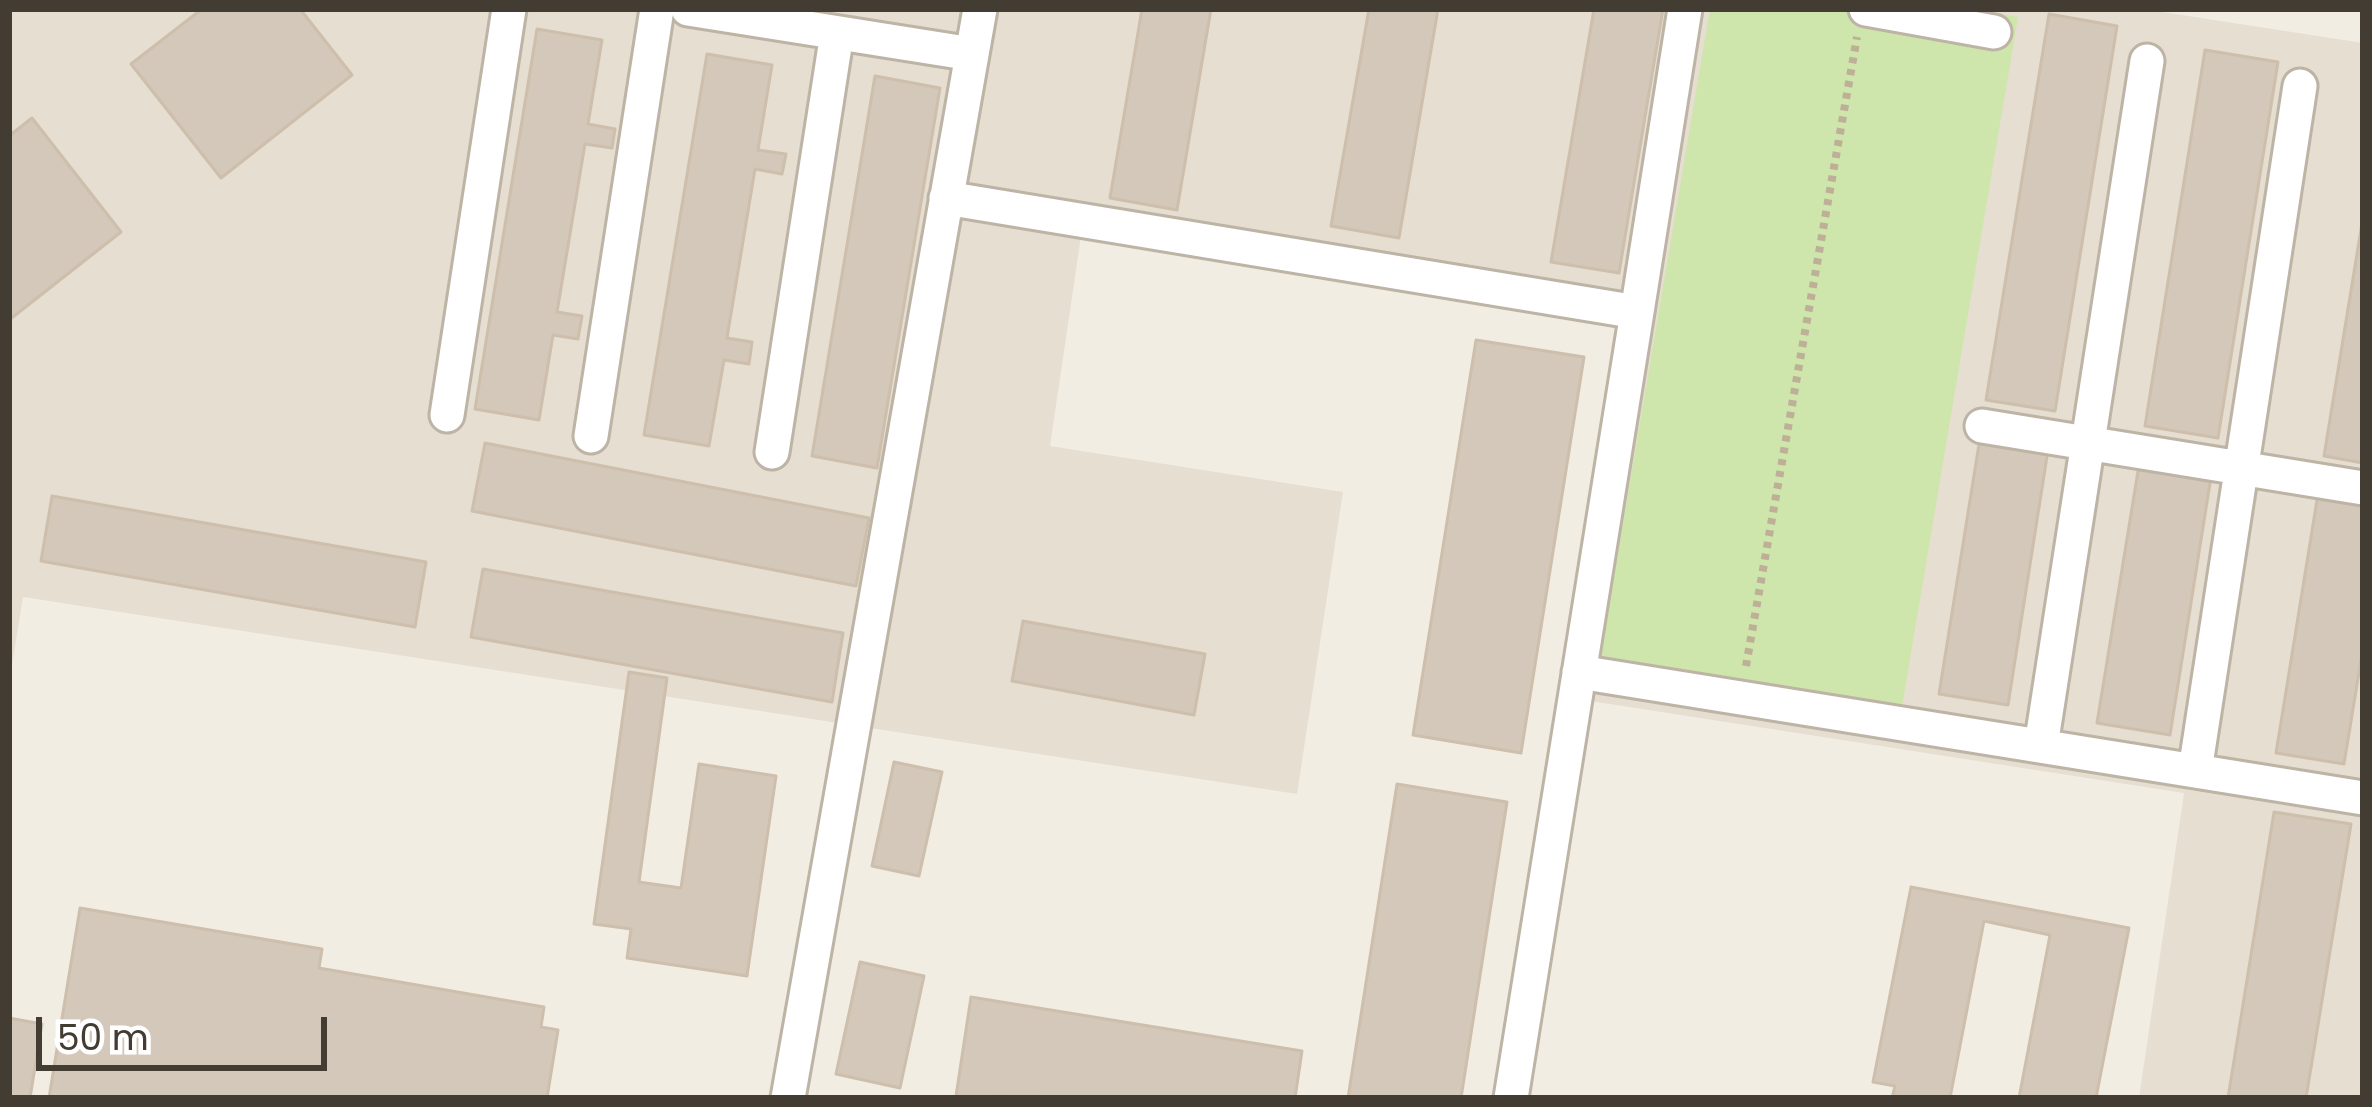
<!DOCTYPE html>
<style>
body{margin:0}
#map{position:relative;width:2372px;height:1107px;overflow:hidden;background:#f2ede3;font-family:Poppins,sans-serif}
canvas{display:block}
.frame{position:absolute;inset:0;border:12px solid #433c33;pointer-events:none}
.scale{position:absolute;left:36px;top:1017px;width:291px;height:54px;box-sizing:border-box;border:6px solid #433c33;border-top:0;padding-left:15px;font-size:36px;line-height:42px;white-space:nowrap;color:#433c33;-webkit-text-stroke:9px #fff;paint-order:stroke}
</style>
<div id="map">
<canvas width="2372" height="1107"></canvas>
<div class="frame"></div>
<div class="scale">50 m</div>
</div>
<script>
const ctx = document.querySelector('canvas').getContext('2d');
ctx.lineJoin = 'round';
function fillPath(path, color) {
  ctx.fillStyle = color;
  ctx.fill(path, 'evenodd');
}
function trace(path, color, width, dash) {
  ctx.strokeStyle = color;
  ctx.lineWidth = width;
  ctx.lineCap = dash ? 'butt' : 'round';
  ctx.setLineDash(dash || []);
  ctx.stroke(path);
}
fillPath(new Path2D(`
 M9 9H2143L2363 43V1098H2139L2184 793 1571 698 1630 301 1084 216 1050 446 1343 492 1297 794 23 597 9 683Z`), '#e5ded1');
fillPath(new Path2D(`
 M1710 9H1969L2018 17 1901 712 1600 659Z`), '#cee6ab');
const building = new Path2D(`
 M202 9H300L352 75 221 178 131 64Z
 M1142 9H1211L1177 210 1110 198Z
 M1369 9H1438L1399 238 1331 226Z
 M1594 9H1663L1619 273 1551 262Z
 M2049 14 2117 26 2055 411 1986 400Z
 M537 29 602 40 588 124 615 129 612 148 585 144 557 312 582 316 578 339 553 335 539 420 475 409Z
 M2205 50 2278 62 2218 438 2145 426Z
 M707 54 772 65 758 150 786 154 782 174 755 169 727 338 752 342 749 364 724 360 709 446 644 435Z
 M875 76 940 88 877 468 812 456Z
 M32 118 121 232 9 320V136Z
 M2363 217V463L2324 456Z
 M1476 340 1584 357 1521 753 1413 735Z
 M1980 438 2048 450 2008 705 1939 694Z
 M485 443 869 518 856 586 472 511Z
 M2139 465 2211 477 2170 735 2097 723Z
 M2318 494 2363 502V648L2344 764 2276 753Z
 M52 496 426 562 415 627 41 561Z
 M483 569 843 633 832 702 471 637Z
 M1023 621 1205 654 1194 715 1012 681Z
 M629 672 667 678 639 882 681 888 699 764 776 776 747 976 627 958 631 929 594 924Z
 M894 762 942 772 919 876 872 866Z
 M1397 784 1507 802 1461 1098H1348Z
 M2274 812 2351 824 2306 1098H2228Z
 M1911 887 2129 928 2096 1098H2019L2050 935 1984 921 1950 1098H1892L1895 1086 1873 1082Z
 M80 908 322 949 319 968 544 1007 541 1027 558 1030 547 1098H49Z
 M860 962 924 976 900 1088 836 1074Z
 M971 997 1302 1051 1295 1098 956 1096Z
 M9 1018 42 1024 30 1098H9Z`);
fillPath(building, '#d3c8b9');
trace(building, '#cebfac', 3);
const street = new Path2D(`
 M688 9 972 54
 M1866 9 1994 32
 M946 198 1637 312 1511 1098
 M1637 312 1685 9
 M447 415 509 9
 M1982 426 2363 488
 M591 436 657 9
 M772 452 837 33
 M1579 672 2363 798
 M2041 746 2147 61
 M2195 771 2300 86
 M788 1098 980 9`);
trace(street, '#bdb4a6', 39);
trace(new Path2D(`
 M1746 666 1857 37`), '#beaf97', 8, [6, 6]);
trace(street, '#fff', 33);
</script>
